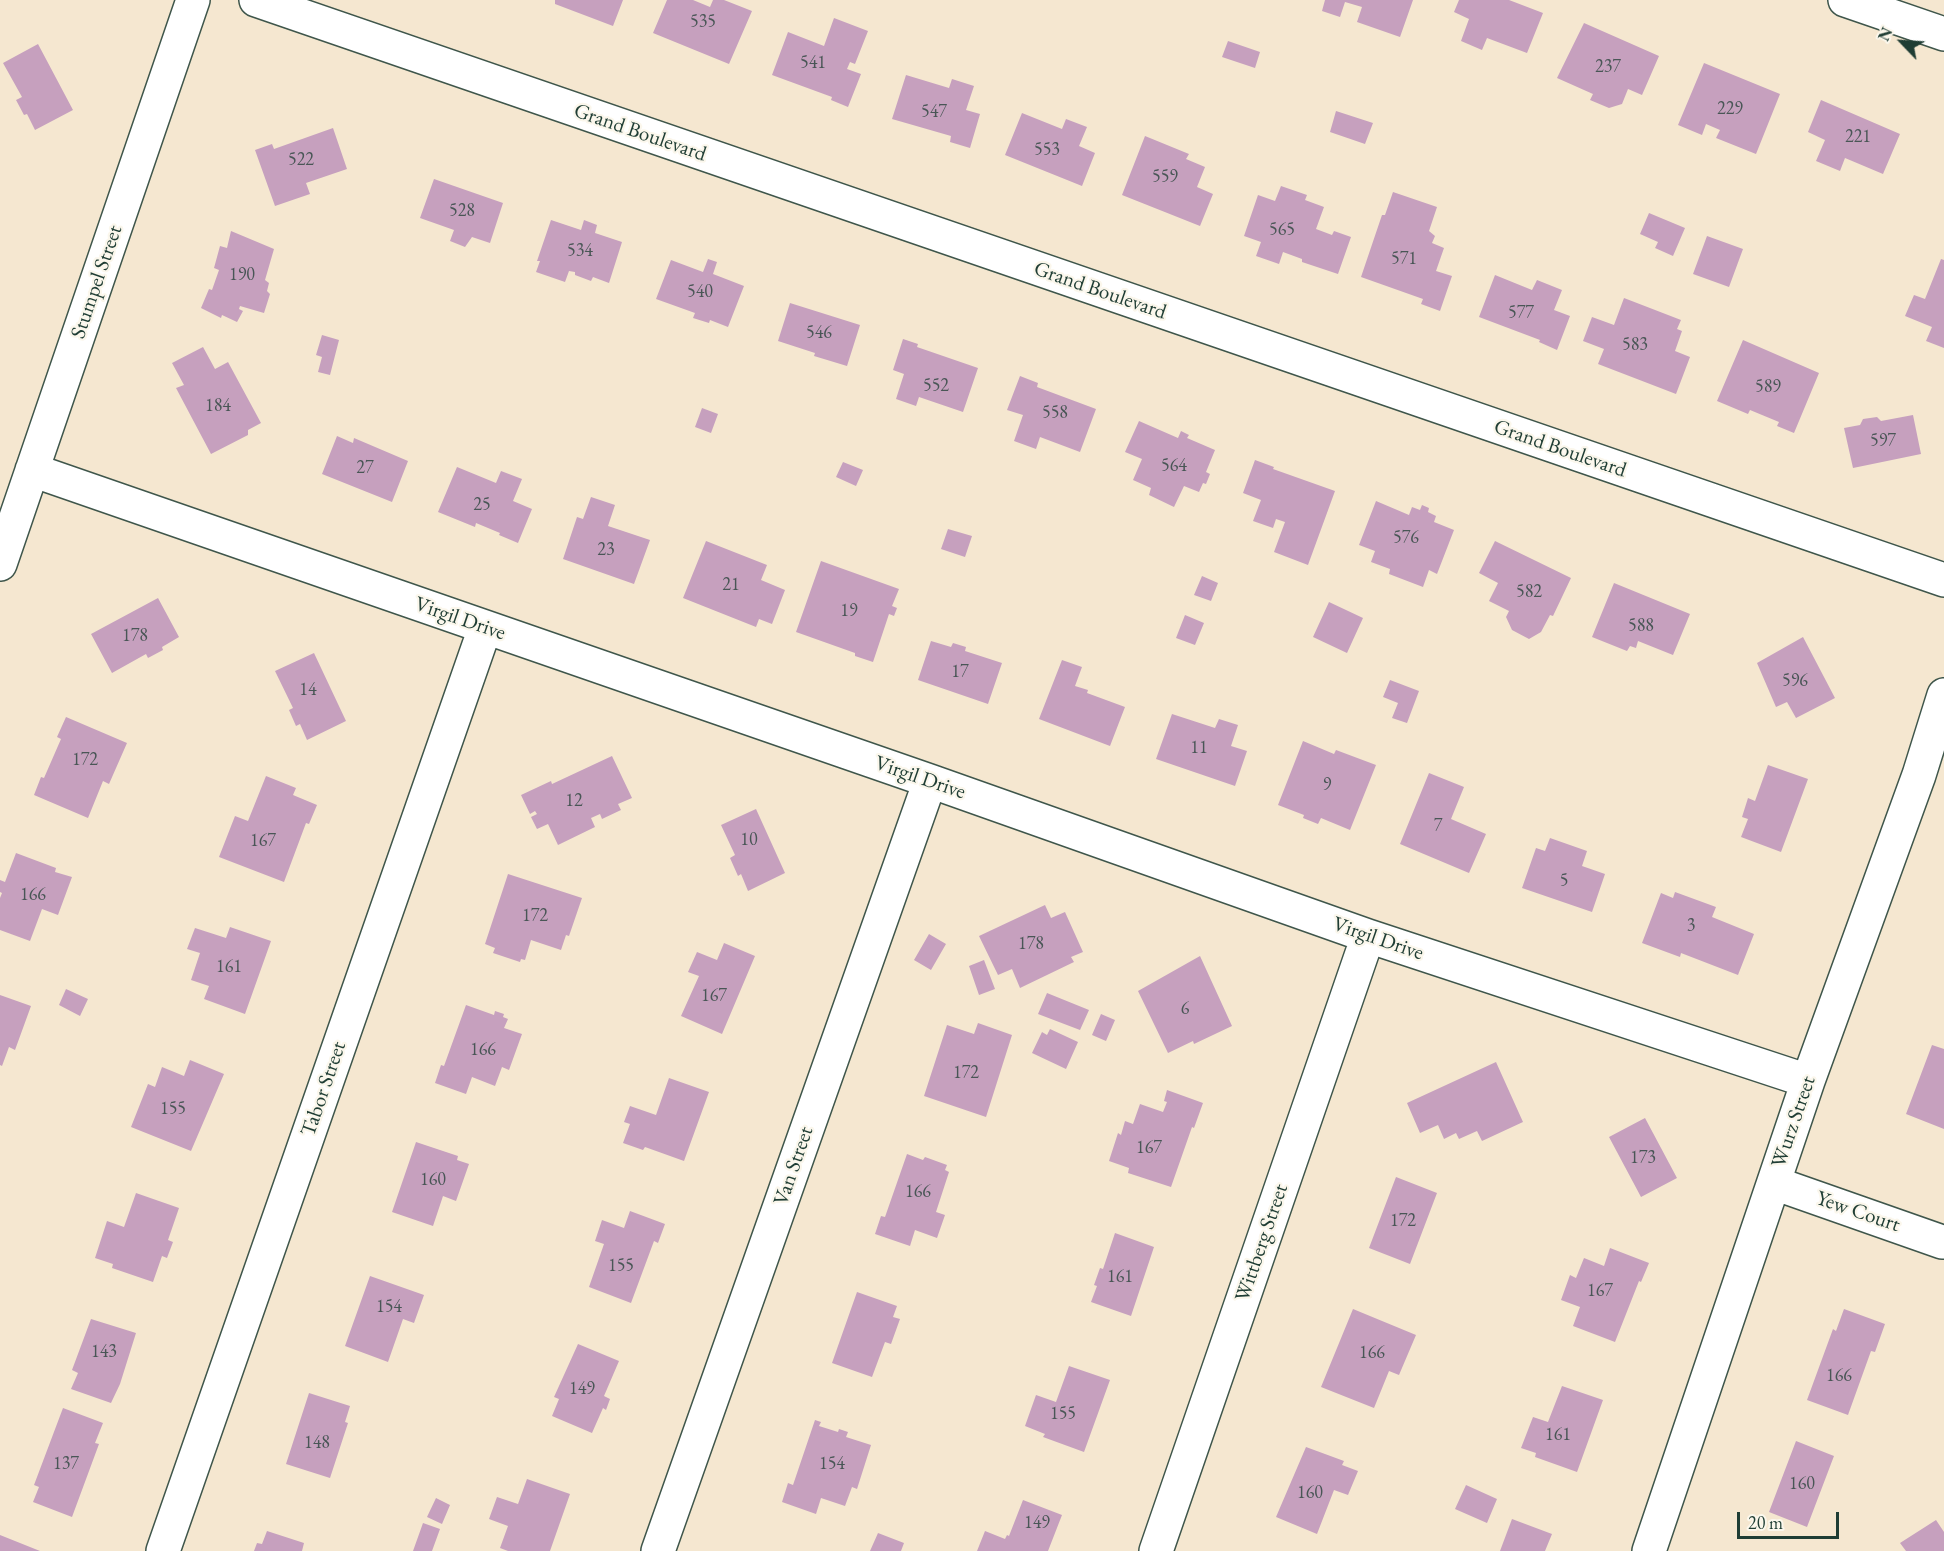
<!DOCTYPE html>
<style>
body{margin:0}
#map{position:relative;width:1944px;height:1551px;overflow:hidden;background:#f5e7d0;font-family:"EB Garamond",serif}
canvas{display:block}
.north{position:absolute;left:1872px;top:12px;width:60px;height:60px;-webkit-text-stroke:4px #fbf7ec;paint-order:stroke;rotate:295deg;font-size:16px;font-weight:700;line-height:24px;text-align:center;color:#1f3d34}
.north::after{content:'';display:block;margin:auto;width:21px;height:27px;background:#1f3d34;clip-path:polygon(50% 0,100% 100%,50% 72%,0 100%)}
.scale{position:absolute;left:1737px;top:1512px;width:102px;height:27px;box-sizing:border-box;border:3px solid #1f3d34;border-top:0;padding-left:8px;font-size:18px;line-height:21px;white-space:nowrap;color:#1f3d34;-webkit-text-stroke:4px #fbf7ec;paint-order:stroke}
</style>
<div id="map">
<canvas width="1944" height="1551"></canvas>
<div class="north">N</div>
<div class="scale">20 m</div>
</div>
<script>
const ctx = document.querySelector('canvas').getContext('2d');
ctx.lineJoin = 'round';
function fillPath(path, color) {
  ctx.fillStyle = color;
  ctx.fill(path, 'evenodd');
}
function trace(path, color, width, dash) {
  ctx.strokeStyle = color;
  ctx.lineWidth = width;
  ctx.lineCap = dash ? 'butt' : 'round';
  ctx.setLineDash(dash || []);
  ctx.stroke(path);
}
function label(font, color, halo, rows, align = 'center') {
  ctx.font = font + ' "EB Garamond",serif';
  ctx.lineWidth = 4.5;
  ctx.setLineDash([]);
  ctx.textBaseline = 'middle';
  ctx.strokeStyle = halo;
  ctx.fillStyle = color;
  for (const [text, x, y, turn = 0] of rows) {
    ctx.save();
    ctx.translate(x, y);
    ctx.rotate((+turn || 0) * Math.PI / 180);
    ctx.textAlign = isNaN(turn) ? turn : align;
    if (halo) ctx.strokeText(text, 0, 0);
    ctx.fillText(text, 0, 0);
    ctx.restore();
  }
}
fillPath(new Path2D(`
 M555 0H623L613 26 555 4Z
 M667 0H693L710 7 713 0H724L752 11 729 64 653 33Z
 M1325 0H1413L1400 37 1357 22 1362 7 1345 2 1340 17 1322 11Z
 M1459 0H1509L1543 13 1527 53 1487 38 1482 50 1461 41 1469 19 1454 12Z
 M834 18 868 31 855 64 850 62 847 69 861 74 848 107 831 100 832 97 772 75 788 32 824 46Z
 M1584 23 1659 56 1642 95 1628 89 1622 104 1609 108 1590 100 1593 94 1557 78Z
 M1228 41 1260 52 1255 68 1222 57Z
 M38 44 73 110 35 130 27 114 24 115 16 100 22 97 3 63Z
 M1704 63 1780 94 1756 154 1716 138 1720 130 1706 124 1702 135 1678 125Z
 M906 75 949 88 952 79 974 86 966 110 980 114 970 148 950 142 951 136 892 119Z
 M1821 100 1900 134 1883 174 1845 158 1840 171 1816 161 1825 140 1808 132Z
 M1336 111 1373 123 1365 144 1330 132Z
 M1022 113 1062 129 1066 119 1087 127 1079 146 1095 153 1082 186 1005 155Z
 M333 128 347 169 306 183 310 194 275 206 255 150 272 144 274 149Z
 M1145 136 1189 154 1186 159 1205 167 1197 187 1213 194 1200 226 1122 195Z
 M434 179 503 203 490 243 472 237 465 247 450 241 454 230 420 218Z
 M1281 186 1307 195 1305 200 1324 207 1316 229 1332 235 1334 231 1351 237 1338 274 1302 262V259L1283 252 1279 264 1256 256 1261 242 1244 236 1258 195 1275 201Z
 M1393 192 1437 207 1429 231 1435 236 1432 243 1444 248 1436 271 1452 276 1440 311 1421 304 1423 299 1361 277 1382 215H1385Z
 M1649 213 1685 228 1673 256 1655 248 1658 242 1640 234Z
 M551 220 581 230 584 220 597 225 595 233 622 242 609 283 593 277 591 281 575 275V272L569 271 565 282 536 272 540 261H537Z
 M231 231 274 249 265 280 269 283 267 291 270 294 264 313 240 306 239 309 243 311 237 322 222 315 221 318 201 308 209 289 212 290 219 270 214 268 220 246 227 248Z
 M1707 236 1743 249 1729 287 1693 274Z
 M708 259 717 262 713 274 744 286 728 327 710 320 709 323 693 318 695 313 656 299 671 260 703 272Z
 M1941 259 1944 260V348L1926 341 1932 327 1905 316 1914 295 1925 299Z
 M1495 275 1532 290 1537 280 1562 290 1554 310 1570 316 1557 350 1539 342 1540 340 1479 317Z
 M1624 298 1681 320 1677 329 1682 331 1675 351 1690 357 1676 394 1598 364 1604 349 1583 341 1592 317 1614 325Z
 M790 303 860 325 847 366 814 356 815 353 778 341Z
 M322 335 339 340 330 375 318 372 322 357 316 355Z
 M903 339 918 344 917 347 978 368 963 412 919 397 916 406 896 399 904 374 893 370Z
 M1743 340 1819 373 1794 433 1777 426 1779 422 1750 410 1748 414 1717 401Z
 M203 347 215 369 228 362 261 423 248 430V435L211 454 176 388 184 385 172 363Z
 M1020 376 1038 383 1037 387 1096 409 1080 452 1040 437 1036 449 1014 441 1023 415 1007 410Z
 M702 408 718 414 711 433 695 427Z
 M1913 415 1921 454 1853 468 1844 428 1860 425 1863 419 1877 417 1881 421Z
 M1139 421 1178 438 1181 431 1189 435 1187 438 1215 450 1206 472 1210 474 1206 484 1203 483 1199 492 1184 486 1174 507 1149 495 1151 488 1133 480 1142 459 1125 452Z
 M337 436 353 443 354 438 408 461 392 502 322 474Z
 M1255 460 1274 467 1273 469 1335 491 1308 565 1274 552 1285 522 1276 519 1273 528 1253 521 1261 500 1243 493Z
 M843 462 863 470 856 486 836 477Z
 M457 467 496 483 501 471 522 479 513 501 532 509 518 543 499 535 500 533 476 523 475 527 438 512Z
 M591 497 615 505 608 526 650 540 634 584 563 559 577 517 583 519Z
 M1376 501 1409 515 1412 507 1420 510 1422 505 1429 508 1428 512 1436 516 1434 522 1454 530 1437 574 1429 570 1423 587 1389 574 1390 569 1371 562 1375 551 1359 545Z
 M948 529 972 536 965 557 941 549Z
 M706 541 767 565 761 580 785 590 772 624 759 619 756 627 683 598Z
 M1495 541 1571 578 1553 616 1550 615 1541 632 1529 639 1512 630 1506 617 1509 611 1489 601 1498 583 1479 573Z
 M821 561 899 589 892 606 897 608 894 616 889 614 873 662 855 656V653L796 632Z
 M1202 576 1218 583 1211 601 1194 595Z
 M1614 583 1690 614 1673 655 1638 641 1636 648 1630 646 1627 651 1592 637Z
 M158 598 179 637 162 647 163 650 148 658 146 654 112 673 91 634Z
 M1329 602 1363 618 1347 653 1313 637Z
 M1185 615 1204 623 1195 645 1176 638Z
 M1803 637 1835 698 1796 718 1787 702 1776 707 1757 663Z
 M931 641 951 647 953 643 966 647 965 651 1002 663 988 704 918 680Z
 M314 653 346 721 307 740 300 724 296 726 289 710 293 708 275 671Z
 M1062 660 1082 667 1075 686 1088 690 1087 693 1125 707 1110 746 1039 719Z
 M1390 680 1419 691 1407 723 1392 718 1398 703 1383 697Z
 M1172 714 1215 728 1219 719 1238 725 1231 746 1247 751 1235 786 1156 759Z
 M66 717 127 743 109 784 103 781 88 818 34 795 41 777 44 778 61 739 57 737Z
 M1303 741 1334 754 1336 750 1376 765 1350 830 1321 818 1318 824 1303 818 1304 815 1278 805Z
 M612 756 632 798 618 804 621 810 602 819 600 814 591 818 595 827 558 845 548 824 537 829 531 817 537 814 535 811 530 814 521 795 551 781 552 784Z
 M1768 765 1808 779 1781 852 1741 837 1748 819 1742 817 1748 798 1755 801Z
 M1429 773 1464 787 1451 819 1486 834 1469 873 1400 844Z
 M266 776 296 788 293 795 317 805 309 824 306 823 284 882 219 857 235 816 248 821Z
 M756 809 785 873 748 891 741 874 738 876 730 858 735 855 721 825Z
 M1550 838 1587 851 1582 866 1605 874 1592 912 1522 888 1536 848 1545 851Z
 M16 853 56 868 55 872 72 877 58 915 42 909 30 941 0 930V898L2 893 0 892V880L5 882Z
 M508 874 582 898 569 936 566 935 561 950 531 940 525 960 521 959 520 962 493 953 495 948 485 944Z
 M1675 892 1716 907 1712 917 1754 934 1738 975 1681 953 1680 957 1642 943 1661 893 1673 898Z
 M1045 905 1051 918 1065 912 1083 952 1071 957 1074 962 1020 988 1012 969 998 975 979 936Z
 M230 927 271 941 245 1014 204 999 209 986 191 980 200 953 187 949 195 928 226 938Z
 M929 934 946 944 931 970 914 960Z
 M724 943 755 956 722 1034 681 1016 699 976 688 972 697 952 717 960Z
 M1200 956 1232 1026 1194 1044 1193 1041 1168 1053 1138 991Z
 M984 960 995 989 979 995 969 966Z
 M66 989 88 999 80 1016 59 1005Z
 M1047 993 1089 1010 1080 1030 1038 1014Z
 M0 995 31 1006 15 1050 9 1047 2 1066 0 1065Z
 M466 1005 494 1015 495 1011 504 1014 503 1017 508 1019 504 1028 522 1034 509 1070 502 1067 495 1086 472 1077 466 1094 435 1083 441 1065 444 1066Z
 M1101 1014 1115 1020 1106 1041 1092 1035Z
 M978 1023 1012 1035 986 1117 924 1096 947 1025 974 1034Z
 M1050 1029 1078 1042 1066 1069 1032 1053 1042 1032 1047 1035Z
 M1932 1045 1944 1049V1129L1906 1114Z
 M190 1060 224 1074 191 1151 131 1127 148 1084 155 1087 162 1067 184 1076Z
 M1496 1062 1523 1122 1482 1141 1477 1131 1459 1139 1456 1133 1444 1139 1438 1125 1420 1133 1407 1103Z
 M669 1078 709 1092 684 1161 645 1147 643 1150 623 1143 630 1124 624 1122 630 1106 656 1115Z
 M1167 1090 1203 1103 1194 1128 1192 1127 1171 1187 1128 1173 1129 1168 1109 1161 1118 1133 1121 1135 1125 1121 1133 1124 1140 1104 1163 1112 1167 1102 1164 1101Z
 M1645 1118 1677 1178 1641 1197 1609 1137Z
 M416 1142 458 1156 457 1160 469 1164 456 1201 443 1196 433 1226 392 1212Z
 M907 1154 923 1160 925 1157 947 1165 945 1170 949 1172 936 1212 945 1215 937 1238 915 1230 910 1246 875 1234 881 1216 885 1217Z
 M1396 1177 1437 1193 1410 1264 1369 1248Z
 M136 1193 179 1208 168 1240 173 1242 167 1258 162 1256 153 1282 112 1268 113 1264 95 1258 107 1221 124 1227Z
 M630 1211 665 1224 658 1243 654 1241 631 1303 589 1287 604 1244 595 1241 602 1220 624 1228Z
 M1115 1233 1154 1247 1131 1316 1091 1302 1097 1286 1094 1285 1100 1268 1103 1269Z
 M1610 1248 1649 1263 1641 1282 1639 1281 1615 1342 1573 1326 1580 1307 1561 1300 1570 1275 1576 1278 1584 1258 1604 1266Z
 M370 1276 424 1295 414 1323 403 1319 388 1362 345 1346Z
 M857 1292 897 1306 893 1317 900 1319 891 1344 885 1342 872 1377 832 1363Z
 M1353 1309 1416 1335 1399 1375 1389 1371 1374 1408 1321 1387Z
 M1844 1309 1885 1324 1875 1352 1871 1351 1848 1415 1807 1400 1833 1329 1836 1331Z
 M91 1319 136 1333 120 1384 111 1403 71 1389 78 1373 72 1370Z
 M578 1344 619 1361 604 1396 610 1399 606 1410 603 1408 592 1433 552 1416 559 1399 554 1397Z
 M1069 1366 1110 1380 1084 1452 1043 1437 1045 1434 1025 1426 1036 1395 1056 1402Z
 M1562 1386 1603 1400 1577 1472 1535 1457 1536 1453 1521 1448 1533 1417 1548 1422Z
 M309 1393 350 1406 345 1422 348 1423 330 1478 286 1464Z
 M63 1408 103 1423 95 1443 99 1444 72 1517 33 1502 39 1487 34 1485Z
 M815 1420 821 1422 819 1426 838 1432 839 1429 848 1432 846 1437 871 1445 857 1489 852 1487 845 1506 821 1498 816 1514 782 1502 788 1483 793 1485Z
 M1796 1441 1834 1456 1807 1527 1769 1512Z
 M1306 1447 1344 1461 1342 1465 1358 1471 1348 1495 1334 1490 1317 1534 1276 1517Z
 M527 1479 570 1494 550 1551H508L500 1548 508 1526 489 1519 497 1497 518 1504Z
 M1466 1485 1497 1499 1487 1523 1455 1509Z
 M436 1498 450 1505 442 1524 427 1517Z
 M1023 1500 1062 1515 1048 1551H977L985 1531 1005 1539 1007 1535 1009 1536Z
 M1512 1519 1552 1534 1545 1551H1500Z
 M1936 1520 1944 1532V1551H1906L1900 1543Z
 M423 1523 440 1529 432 1551H413Z
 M267 1531 304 1543 302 1551H254L257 1543 262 1544Z
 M878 1533 904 1543 901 1551H870Z
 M0 1535 40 1551H0Z`), '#c6a0be');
const minor = new Path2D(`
 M256 0 1944 580
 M1845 0 1944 34
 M32 470 930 781 1368 936 1808 1081
 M0 564 193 0
 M1774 1183 1942 1242
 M163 1551 485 628
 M658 1551 930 781
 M1156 1551 1368 936
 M1649 1551 1808 1081 1919 775 1944 695`);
trace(minor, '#3f564b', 36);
trace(minor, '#fff', 33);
label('18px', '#495656', null, [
 ["535",703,22],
 ["541",813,63],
 ["237",1608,67],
 ["229",1730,109],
 ["547",934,112],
 ["221",1858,137],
 ["553",1047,150],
 ["522",301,160],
 ["559",1165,177],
 ["528",462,211],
 ["565",1282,230],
 ["534",580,251],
 ["571",1404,259],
 ["190",242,275],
 ["540",700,292],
 ["577",1521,313],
 ["546",819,333],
 ["583",1635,345],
 ["552",936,386],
 ["589",1768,387],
 ["184",218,406],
 ["558",1055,413],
 ["597",1883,441],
 ["564",1174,466],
 ["27",365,468],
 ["25",482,505],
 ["576",1406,538],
 ["23",606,550],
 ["21",731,585],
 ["582",1529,592],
 ["19",849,611],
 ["588",1641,626],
 ["178",135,636],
 ["17",960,672],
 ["596",1795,681],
 ["14",308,690],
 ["11",1199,748],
 ["172",85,760],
 ["9",1327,785],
 ["12",574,801],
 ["7",1438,826],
 ["10",749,840],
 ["167",263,841],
 ["5",1564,881],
 ["166",33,895],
 ["172",535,916],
 ["3",1691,926],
 ["178",1031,944],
 ["161",229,967],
 ["167",714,996],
 ["6",1185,1009],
 ["166",483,1050],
 ["172",966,1073],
 ["155",173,1109],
 ["167",1149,1148],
 ["173",1643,1158],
 ["160",433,1180],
 ["166",918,1192],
 ["172",1403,1221],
 ["155",621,1266],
 ["161",1120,1277],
 ["167",1600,1291],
 ["154",389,1307],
 ["143",104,1352],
 ["166",1372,1353],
 ["166",1839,1376],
 ["149",582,1389],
 ["155",1063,1414],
 ["161",1558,1435],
 ["148",317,1443],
 ["137",66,1464],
 ["154",832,1464],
 ["160",1802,1484],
 ["160",1310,1493],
 ["149",1037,1523]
]);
label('21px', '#1f3d34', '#fbf7ec', [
 ["Grand Boulevard",640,133,19],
 ["Stumpel Street",97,282,-71],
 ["Grand Boulevard",1100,291,19],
 ["Grand Boulevard",1560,449,19],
 ["Virgil Drive",460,619,19],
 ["Virgil Drive",920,778,19],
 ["Virgil Drive",1378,939,19],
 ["Tabor Street",324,1089,-71],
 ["Wurz Street",1794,1122,-71],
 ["Van Street",794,1166,-71],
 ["Yew Court",1858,1212,19],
 ["Wittberg Street",1262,1243,-71]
]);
</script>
